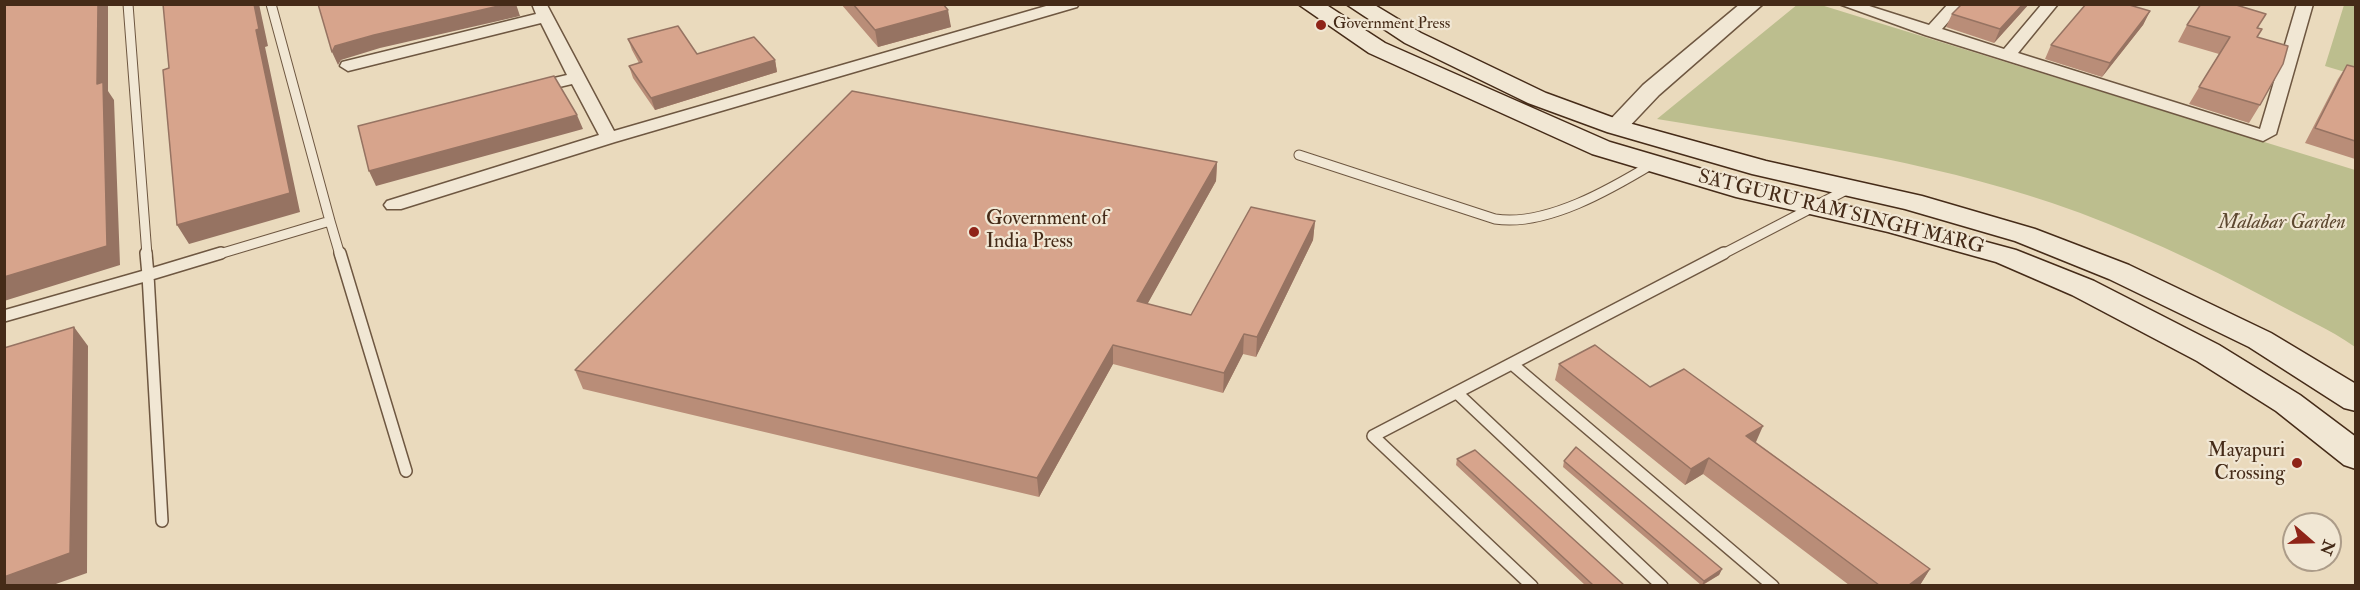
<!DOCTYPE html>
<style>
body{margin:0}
#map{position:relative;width:2360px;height:590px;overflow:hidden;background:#eadabd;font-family:"IM FELL Double Pica",serif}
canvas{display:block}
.frame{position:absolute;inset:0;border:6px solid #452b18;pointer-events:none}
.north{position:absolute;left:2282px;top:512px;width:60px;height:60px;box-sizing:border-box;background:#f1e7d4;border:2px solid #ac9c89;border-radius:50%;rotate:110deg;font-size:16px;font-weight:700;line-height:24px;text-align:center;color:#452b18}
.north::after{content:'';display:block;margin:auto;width:21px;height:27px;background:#8f2418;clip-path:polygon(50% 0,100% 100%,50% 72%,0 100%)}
</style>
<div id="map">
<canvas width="2360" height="590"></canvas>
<div class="frame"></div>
<div class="north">N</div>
</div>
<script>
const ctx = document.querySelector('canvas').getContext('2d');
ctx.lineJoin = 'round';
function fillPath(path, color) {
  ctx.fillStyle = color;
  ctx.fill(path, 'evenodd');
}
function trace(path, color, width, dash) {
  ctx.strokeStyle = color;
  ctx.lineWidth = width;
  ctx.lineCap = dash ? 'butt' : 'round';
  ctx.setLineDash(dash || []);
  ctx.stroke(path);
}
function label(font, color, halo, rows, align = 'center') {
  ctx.font = font + ' "IM FELL Double Pica",serif';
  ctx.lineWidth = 4.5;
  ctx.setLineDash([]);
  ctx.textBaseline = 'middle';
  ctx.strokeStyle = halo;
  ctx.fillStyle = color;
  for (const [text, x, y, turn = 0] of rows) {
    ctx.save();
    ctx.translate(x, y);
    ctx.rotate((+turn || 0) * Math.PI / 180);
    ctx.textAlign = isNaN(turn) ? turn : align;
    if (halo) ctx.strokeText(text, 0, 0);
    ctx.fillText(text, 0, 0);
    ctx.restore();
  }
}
fillPath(new Path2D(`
 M1798 4 1821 5 2355 170V347C2330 329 2299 316 2272 301 2201 263 2128 229 2052 203 1925 160 1789 141 1657 119Z
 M2344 5H2355V75L2325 66Z`), '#bcbe8e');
const serviceFar1 = new Path2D(`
 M128 4 147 255
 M1299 155 1495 219C1546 227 1611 189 1654 163
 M330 221 340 255
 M216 255 330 221 271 4
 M1721 255 1850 188`);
const service = new Path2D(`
 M340 253 406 471
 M4 316 148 275 146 253
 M1512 364 1773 586
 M1457 393 1662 586
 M162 521 148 275 221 253
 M1532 586 1373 436 1724 253`);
const minor = new Path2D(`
 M532 4 547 5 614 131 1053 4H1079L1077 7 615 142 401 209H387L384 205 387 201 599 135 572 84 530 94 521 89 524 85 567 75 541 23 348 71 340 66 342 62 536 14Z
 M1839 4H1863L1929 25 1948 4H1964L1942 29 2004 49 2042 4H2058L2018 53 2260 129 2297 4H2313L2276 134 2263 141 1925 35Z`);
const tertiary = new Path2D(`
 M1740 4H1763L1659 95 1624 132H1608L1605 127 1608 122 1643 85Z`);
const secondary = new Path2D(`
 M1298 4H1325L1385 43 1610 142 1753 184 1894 217 2016 250 2094 281 2219 345 2300 395 2356 437V469L2344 465 2276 411 2197 361 2072 295 1996 262 1888 232 1736 197 1592 154 1369 53Z
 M1346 4H1373L1421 33 1546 93 1625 122 1766 161 1922 196 2035 229 2129 265 2271 333 2356 384V411L2344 408 2249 347 2109 279 2015 241 1905 209 1752 174 1607 132 1528 103 1405 43Z`);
trace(serviceFar1, '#6e5741', 11);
trace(service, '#6e5741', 14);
trace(minor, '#6e5741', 3);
trace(tertiary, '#6e5741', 3);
trace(secondary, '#452b18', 3);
trace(serviceFar1, '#f1e7d4', 9);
trace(service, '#f1e7d4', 11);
fillPath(minor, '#f1e7d4');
fillPath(tertiary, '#f1e7d4');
fillPath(secondary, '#f1e7d4');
fillPath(new Path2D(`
 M841 4H943L951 27 878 47Z
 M1962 4H2029L1994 43 1946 27 1952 14Z
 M2150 11 2143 25 2102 77 2045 59 2051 45Z
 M2187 25 2257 28 2260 105 2249 123 2189 104 2219 54 2178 42Z
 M628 39 697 54 775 60 777 72 655 110 633 78 629 66 639 63 632 50Z
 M2347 65 2355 67V159L2305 143 2338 79Z
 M1217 162 1216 181 1147 304 1191 315 1315 221 1313 240 1256 357 1243 354 1223 393 1113 364 1039 497 583 389 575 370Z
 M1559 364 1650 387 1756 442 1930 569 1920 585H1849L1703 474 1685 485 1555 380Z
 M1457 459 1624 585H1585L1456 465Z
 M1564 461 1722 569 1719 575 1703 585H1701L1563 467Z`), '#b98d78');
fillPath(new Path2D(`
 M98 4H108V91L114 100 120 265 4 301V277Z
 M254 4H259L268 46 265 47 300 212 189 244 177 225 256 30Z
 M507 4H516L520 16 380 48 341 60 338 65 332 52 335 46 374 35Z
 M2023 4H2029L1994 43 2000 29Z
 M948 10 951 27 878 47 875 30Z
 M2150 11 2143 25 2102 77 2110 63Z
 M775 60 777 72 655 110 651 98Z
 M577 115 583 129 376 186 369 171Z
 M1217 162 1216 181 1138 321 1137 301Z
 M1315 221 1313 240 1256 357 1257 337Z
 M74 327 88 346 87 573 53 585H4V577Z
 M1244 334 1243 354 1223 393 1224 373Z
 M1113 345V364L1039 497 1037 478Z
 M1763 426 1756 442 1740 452 1746 436Z
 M1709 458 1703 474 1685 485 1691 469Z
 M1722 569 1719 575 1702 585 1704 581Z
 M1930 569 1920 585H1909Z`), '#967362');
const building = new Path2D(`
 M4 4H98L97 84 103 82 107 246 4 277Z
 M163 4H254L259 29 256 30 290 193 177 225 163 70 169 68Z
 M318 4H507L374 35 335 46 332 52Z
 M853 4H943L948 10 875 30Z
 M1962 4H2023L2000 29 1952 14Z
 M2086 4H2126L2150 11 2110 63 2051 45Z
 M2201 4H2233L2266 14 2257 28 2262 29 2257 37 2288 46 2283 64 2260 105 2199 87 2230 37 2187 25Z
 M678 26 697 54 754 37 775 60 651 98 629 66 642 62 628 39Z
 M2347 65 2355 67V141L2315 128Z
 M554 76 577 115 369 171 358 126Z
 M852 91 1217 162 1137 301 1191 315 1251 207 1315 221 1257 337 1244 334 1224 373 1113 345 1037 478 575 370Z
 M74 327 70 553 4 577V348Z
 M1595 345 1650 387 1684 369 1763 426 1746 436 1930 569 1909 585H1879L1709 458 1691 469 1559 364Z
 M1576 447 1722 569 1704 581 1564 461Z
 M1475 450 1624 585H1593L1457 459Z`);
fillPath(building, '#d7a48c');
trace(building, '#967362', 1.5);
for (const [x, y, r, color] of [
 [1321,25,6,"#8f2418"],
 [974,232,6,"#8f2418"],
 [2297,463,6,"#8f2418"]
]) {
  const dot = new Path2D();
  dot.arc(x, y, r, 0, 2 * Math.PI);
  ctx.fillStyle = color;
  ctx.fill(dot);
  trace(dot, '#f1e7d4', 2);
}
label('16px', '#452b18', '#f1e7d4', [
 ["Government Press",1333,25]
], 'left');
label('20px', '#452b18', '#f1e7d4', [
 ["SATGURU RAM SINGH MARG",1841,213,14]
]);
label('20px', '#452b18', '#f1e7d4', [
 ["Government of",986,220],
 ["India Press",986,243],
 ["Mayapuri",2285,452,"right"],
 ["Crossing",2285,475,"right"]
], 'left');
label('italic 20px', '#5d4830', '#f1e7d4', [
 ["Malabar Garden",2282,224]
]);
</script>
